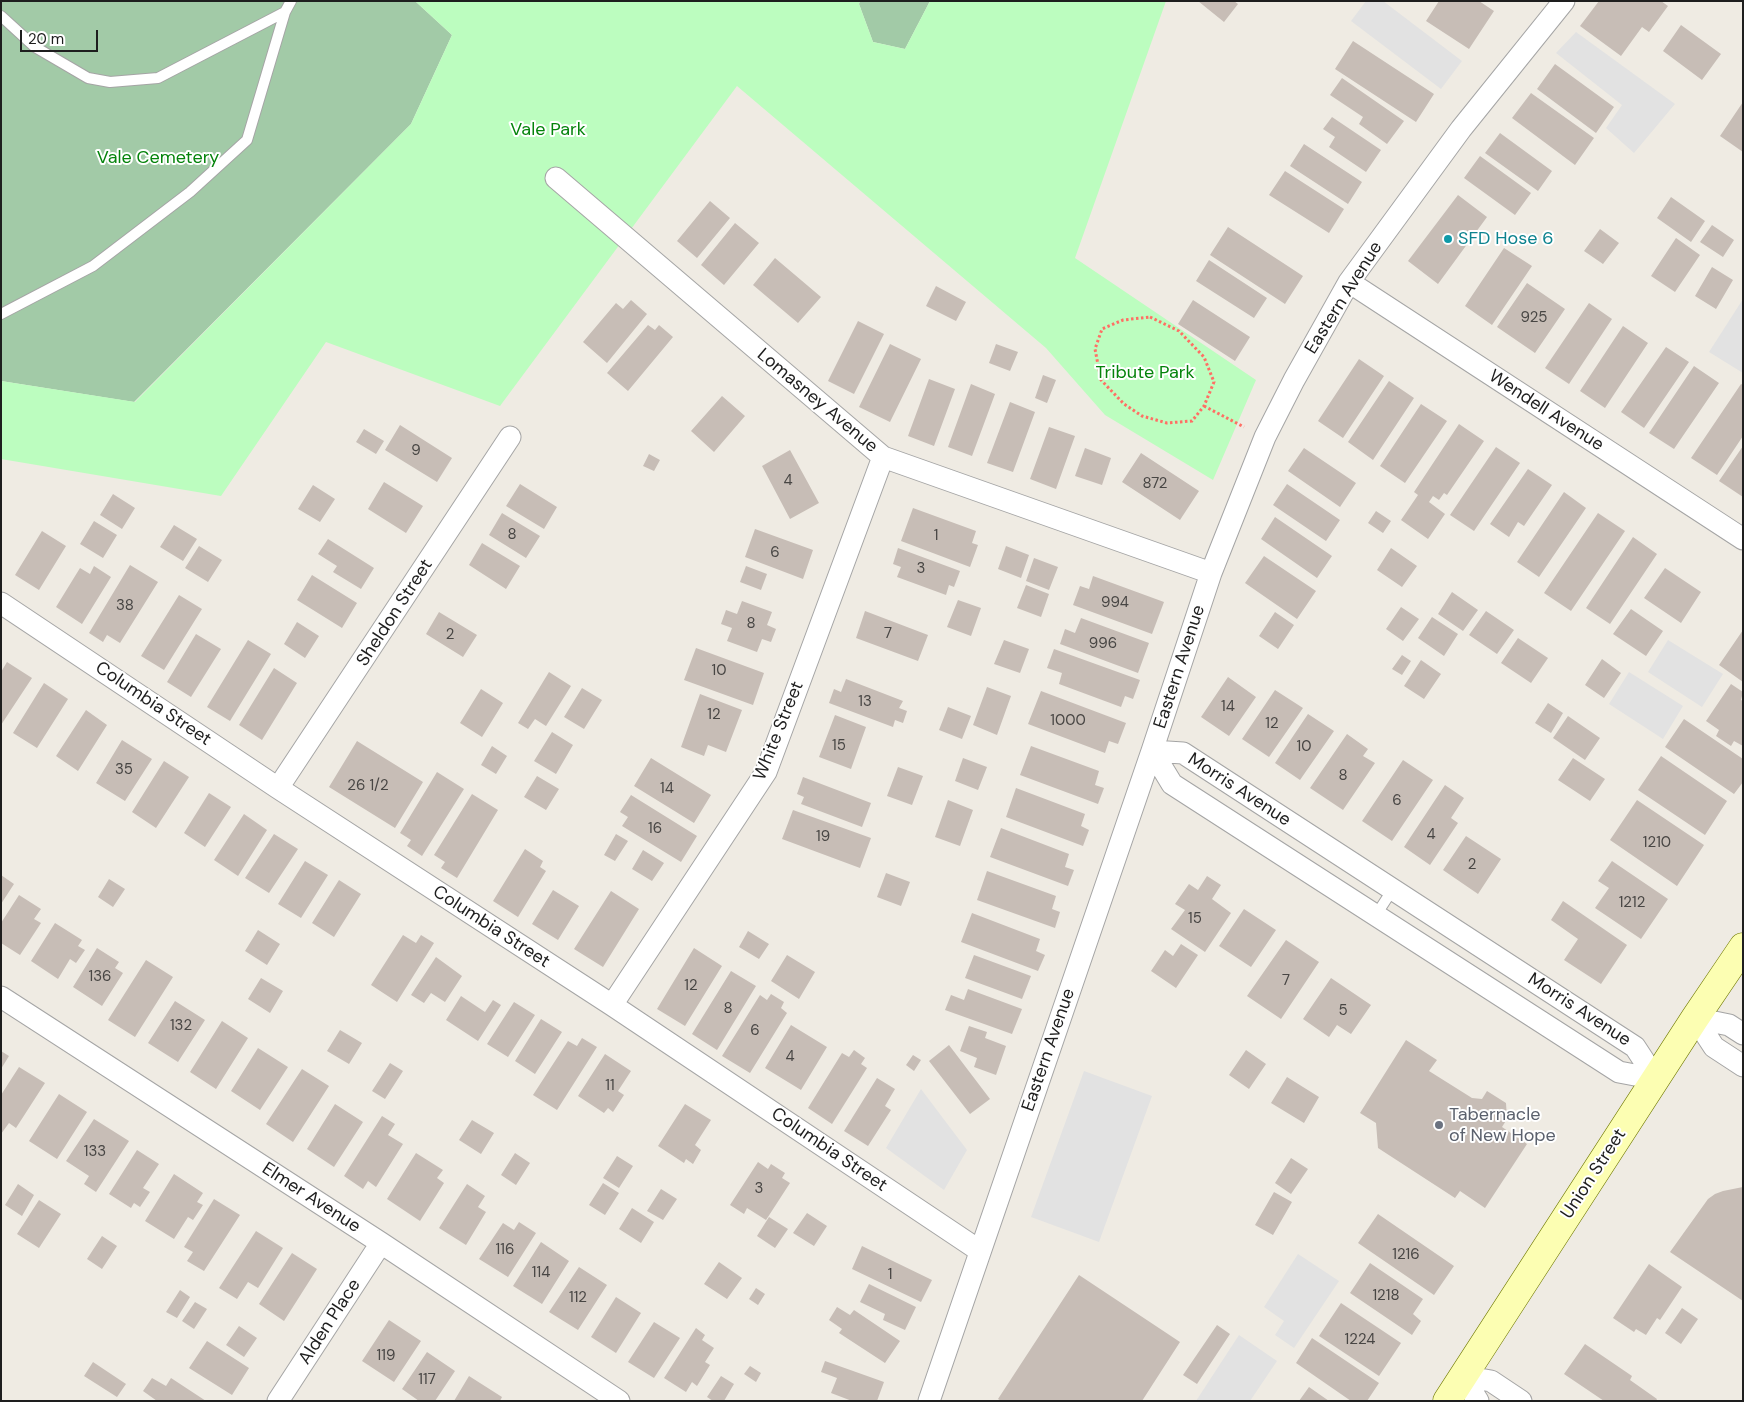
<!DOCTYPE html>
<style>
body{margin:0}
#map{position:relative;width:1744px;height:1402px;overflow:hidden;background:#efebe3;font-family:"DM Sans",sans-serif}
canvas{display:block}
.frame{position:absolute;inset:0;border:2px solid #1e1e1e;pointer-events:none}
.scale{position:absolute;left:20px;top:30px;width:78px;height:22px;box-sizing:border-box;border:2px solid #1e1e1e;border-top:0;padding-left:6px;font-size:15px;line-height:18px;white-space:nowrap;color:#1e1e1e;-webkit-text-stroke:4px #fff;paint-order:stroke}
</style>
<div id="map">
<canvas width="1744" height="1402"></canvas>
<div class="frame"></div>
<div class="scale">20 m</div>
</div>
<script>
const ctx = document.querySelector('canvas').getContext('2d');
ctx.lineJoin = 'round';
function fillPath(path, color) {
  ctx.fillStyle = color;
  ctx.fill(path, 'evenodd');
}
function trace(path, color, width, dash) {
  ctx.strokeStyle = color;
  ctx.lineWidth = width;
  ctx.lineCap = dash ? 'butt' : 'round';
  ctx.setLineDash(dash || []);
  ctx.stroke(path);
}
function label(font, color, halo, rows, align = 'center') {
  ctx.font = font + ' "DM Sans",sans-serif';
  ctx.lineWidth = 4;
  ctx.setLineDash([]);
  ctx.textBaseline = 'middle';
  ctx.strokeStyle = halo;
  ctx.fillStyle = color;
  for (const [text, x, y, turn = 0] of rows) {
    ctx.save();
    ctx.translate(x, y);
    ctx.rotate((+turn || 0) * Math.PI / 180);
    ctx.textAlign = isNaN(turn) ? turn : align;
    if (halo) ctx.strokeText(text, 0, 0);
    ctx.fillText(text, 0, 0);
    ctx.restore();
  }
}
fillPath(new Path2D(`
 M1 1H415L452 35 411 124 134 402 1 381Z
 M860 1H930L905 49 873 42 859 4Z`), '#a2caa7');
fillPath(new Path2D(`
 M415 1H860L859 4 873 42 905 49 930 1H1166L1075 258 1256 380 1213 480 1105 415 1046 348 737 86 500 406 326 342 221 496 1 459V381L135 402 411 124 452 35Z`), '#bcfdbf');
fillPath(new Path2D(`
 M1366 1H1383L1462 61 1441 89 1351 21Z
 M1576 32 1675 104 1634 153 1606 128 1622 105 1556 53Z
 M1743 299V373L1709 352Z
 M1668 640 1723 674 1702 707 1648 672Z
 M1629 672 1683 706 1663 739 1609 704Z
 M1084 1071 1152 1096 1099 1242 1031 1217Z
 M921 1089 967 1150 944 1190 886 1148Z
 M1298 1254 1339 1281 1294 1348 1275 1335 1284 1321 1264 1307Z
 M1239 1335 1277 1361 1250 1401H1196Z`), '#e2e2e2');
fillPath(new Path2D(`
 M1198 1H1234L1238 4 1224 22Z
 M1439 1H1479L1494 11 1469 49 1426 21Z
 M1599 1H1661L1668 6 1649 32 1642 27 1621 56 1580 26Z
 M1681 25 1721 54 1702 80 1663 51Z
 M1353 41 1434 94 1416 122 1335 69Z
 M1555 64 1614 107 1596 133 1537 89Z
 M1342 78 1404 121 1387 144 1359 124 1363 117 1330 95Z
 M1531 93 1594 138 1575 165 1512 118Z
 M1743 102V152L1720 136Z
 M1332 117 1381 150 1366 172 1329 147 1335 137 1323 129Z
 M1500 133 1552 171 1538 191 1485 153Z
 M1304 144 1362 182 1348 204 1290 166Z
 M1480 156 1531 193 1515 215 1464 178Z
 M1285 171 1344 209 1329 233 1269 195Z
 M1458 195 1487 217 1438 284 1408 261Z
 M1671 197 1705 221 1691 242 1657 218Z
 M710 201 730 218 697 258 677 241Z
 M735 223 759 243 724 285 701 265Z
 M1712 225 1734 240 1723 257 1700 242Z
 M1228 227 1303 276 1285 304 1210 255Z
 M1600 229 1619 243 1603 264 1584 251Z
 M1676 238 1700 255 1675 292 1651 276Z
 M1504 248 1532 266 1492 325 1465 306Z
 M775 258 821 297 798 323 753 285Z
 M1209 260 1267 298 1254 318 1196 281Z
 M1712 267 1733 280 1716 309 1695 296Z
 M1527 283 1565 309 1535 353 1497 327Z
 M936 286 966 302 956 321 926 306Z
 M631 300 647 314 607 363 583 342 616 303 623 309Z
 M1193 300 1250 337 1235 361 1178 324Z
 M1589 303 1612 319 1569 384 1545 368Z
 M858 321 884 334 854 394 828 381Z
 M648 325 655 330 659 325 673 337 628 391 607 373Z
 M1623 326 1648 343 1605 408 1580 391Z
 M890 344 921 359 890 422 859 407Z
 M996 344 1018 352 1010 371 989 363Z
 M1666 347 1689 362 1644 428 1621 412Z
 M1359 359 1384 376 1343 438 1318 421Z
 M1694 366 1719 383 1674 449 1649 433Z
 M1043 375 1056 380 1047 403 1035 398Z
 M929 379 955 389 934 446 908 436Z
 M1389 381 1414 398 1373 460 1348 442Z
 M971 384 995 394 972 456 948 447Z
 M1741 384 1743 385V436L1717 475 1691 458Z
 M722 396 745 416 714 452 691 431Z
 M1010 402 1035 412 1013 472 987 463Z
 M1421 404 1447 421 1405 483 1380 466Z
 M1459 424 1484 441 1447 495 1444 493 1439 500 1433 496 1429 502 1445 514 1428 539 1401 520 1418 495 1414 492Z
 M400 425 452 458 437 482 385 450Z
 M1049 427 1075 436 1056 489 1030 479Z
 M364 429 384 441 376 454 356 442Z
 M1743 446V497L1719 481Z
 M1496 447 1520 463 1474 531 1450 515Z
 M1085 448 1111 458 1102 485 1075 476Z
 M1304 448 1356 483 1340 507 1288 471Z
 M790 450 819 503 790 519 762 466Z
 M1141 453 1199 491 1180 520 1122 482Z
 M649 454 660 460 654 471 643 466Z
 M1528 469 1552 485 1524 526 1518 522 1509 537 1490 524Z
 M384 482 423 506 406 533 368 509Z
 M520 484 557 507 544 529 506 506Z
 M1287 484 1340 520 1326 541 1273 505Z
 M313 485 335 499 320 522 298 509Z
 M1564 492 1586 508 1539 577 1517 562Z
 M113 494 135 508 122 529 100 515Z
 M913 508 976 531 972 543 978 545 970 567 901 541Z
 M1376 511 1391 521 1383 533 1368 523Z
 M502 513 540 536 526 558 489 535Z
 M1598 513 1625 531 1571 611 1544 593Z
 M1275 517 1332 556 1317 578 1261 539Z
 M94 521 117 535 103 558 80 544Z
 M174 525 197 539 183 561 160 547Z
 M755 529 813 550 803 579 745 557Z
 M42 531 66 546 39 590 15 575Z
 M1633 537 1657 554 1610 624 1586 608Z
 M328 539 374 568 361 589 333 572 337 566 318 554Z
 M482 543 520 566 506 589 469 565Z
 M199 546 222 560 208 582 185 568Z
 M1006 546 1029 555 1021 578 998 569Z
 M898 548 960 571 954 587 949 585 946 595 897 577 901 567 893 564Z
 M1391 548 1417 566 1402 587 1377 570Z
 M1264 556 1316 591 1297 619 1245 583Z
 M1034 558 1058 567 1049 590 1026 581Z
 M130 565 158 582 120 643 107 635 103 642 89 633Z
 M94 566 111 577 82 624 56 607 80 568 90 574Z
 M746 566 767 574 761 590 740 582Z
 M1665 568 1701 592 1681 623 1644 598Z
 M312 575 357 603 342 628 297 600Z
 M1093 576 1164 602 1152 634 1073 605 1080 586 1089 589Z
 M1026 585 1049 594 1041 617 1017 608Z
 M1452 592 1478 610 1463 631 1438 614Z
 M179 595 202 609 164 670 141 656Z
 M958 600 981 608 971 636 947 627Z
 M742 601 772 612 767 625 776 629 771 642 762 639 757 652 727 641 732 628 721 624 726 610 737 614Z
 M1401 607 1419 619 1403 641 1386 629Z
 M1631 609 1663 631 1646 656 1613 634Z
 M865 611 928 635 918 661 856 638Z
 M1486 611 1514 630 1497 654 1469 635Z
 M439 612 477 635 463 657 426 634Z
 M1275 612 1294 625 1278 649 1259 636Z
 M1432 617 1458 634 1444 656 1418 638Z
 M1081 618 1149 643 1138 673 1060 644 1065 629 1075 633Z
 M297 622 319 636 305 658 284 644Z
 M1743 630V682L1719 665Z
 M196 634 221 649 191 697 167 682Z
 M1518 638 1548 658 1531 683 1501 663Z
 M248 640 271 654 230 721 207 707Z
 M1004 640 1029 649 1020 673 994 664Z
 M696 648 764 673 753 705 684 680Z
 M1054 649 1140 680 1133 699 1125 696 1121 707 1059 684 1062 673 1047 668Z
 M1402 655 1411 661 1402 675 1392 669Z
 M1602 659 1621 673 1604 698 1585 685Z
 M1421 660 1441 674 1424 699 1404 686Z
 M7 662 32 678 1 725V672Z
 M274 668 297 683 262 740 239 725Z
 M549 672 571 686 546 726 535 719 528 729 518 723Z
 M1228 677 1256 697 1229 736 1201 717Z
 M846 679 903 701 899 708 907 711 903 723 895 720 893 727 829 703 834 689 841 692Z
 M44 683 68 699 37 748 13 733Z
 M1731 684 1743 692 1741 700 1743 701V746L1734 741 1731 746 1716 736 1719 730 1706 721Z
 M987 687 1011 696 997 735 973 725Z
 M582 688 602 700 584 729 564 717Z
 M481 689 503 703 482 737 460 723Z
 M1275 690 1303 708 1269 757 1242 739Z
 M1041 691 1126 723 1118 744 1109 741 1105 753 1028 724Z
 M700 694 742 710 726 752 708 745 704 756 681 747Z
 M1548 703 1563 713 1551 733 1535 723Z
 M948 707 971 716 962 739 939 730Z
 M86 710 107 725 78 771 56 756Z
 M1308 714 1334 731 1300 780 1275 763Z
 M835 715 866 727 851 769 819 757Z
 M1568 716 1600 738 1585 760 1553 738Z
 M1684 719 1743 759V782L1734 794 1665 747Z
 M552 732 573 745 556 774 534 761Z
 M1347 734 1368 749 1363 756 1375 763 1343 810 1310 788Z
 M122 740 152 759 125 801 96 783Z
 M357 741 423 782 395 828 329 787Z
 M492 746 507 756 496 774 481 765Z
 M1031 746 1099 771 1095 785 1104 788 1098 804 1020 775Z
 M1661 756 1727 801 1705 835 1638 790Z
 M651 758 711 795 694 823 634 786Z
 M963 758 987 767 978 790 955 781Z
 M1573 758 1605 779 1590 801 1558 780Z
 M1403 760 1433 780 1392 841 1362 821Z
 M164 761 189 777 156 828 132 812Z
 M898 767 923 776 912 805 887 796Z
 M437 772 464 789 422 856 407 846 411 840 400 833Z
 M537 776 559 789 546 810 524 797Z
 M803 777 871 803 862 827 801 804 804 797 797 794Z
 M1445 785 1464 798 1451 818 1458 823 1430 865 1404 847Z
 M1016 788 1085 814 1081 826 1089 830 1083 846 1006 817Z
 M209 793 231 807 205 847 184 833Z
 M472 794 498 810 457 878 441 868 445 862 434 855Z
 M631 795 697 836 681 862 622 826 628 817 620 812Z
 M948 800 973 810 960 846 935 837Z
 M1637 800 1704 845 1677 886 1610 840Z
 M793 810 871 838 860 868 782 839Z
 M244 814 267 830 238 876 214 860Z
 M1001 828 1069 854 1065 867 1074 870 1068 886 990 857Z
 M274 834 298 849 269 893 245 878Z
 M616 834 628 841 615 861 604 855Z
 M1466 836 1501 859 1478 894 1443 870Z
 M525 849 543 861 540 867 546 871 518 917 493 901Z
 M643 850 664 863 652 881 632 869Z
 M305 861 328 875 301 918 278 904Z
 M1612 861 1668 899 1641 939 1595 908 1609 888 1598 881Z
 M987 871 1056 896 1052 909 1060 912 1055 928 977 900Z
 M886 873 910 882 901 906 877 897Z
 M1 875 14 884 1 904Z
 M1207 876 1221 885 1212 899 1231 913 1205 952 1171 929 1185 910 1175 904 1189 884 1198 890Z
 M109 879 125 889 113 907 98 897Z
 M339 880 361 894 334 937 312 923Z
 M553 890 579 906 558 940 532 924Z
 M611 891 639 909 603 967 574 949Z
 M19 895 41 909 34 919 41 923 20 955 1 943V923Z
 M1563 901 1627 945 1601 984 1564 960 1578 939 1551 920Z
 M1244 909 1276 930 1251 967 1219 946Z
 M972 913 1040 939 1036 951 1045 955 1038 971 961 942Z
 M55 923 82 940 78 946 85 950 76 963 70 959 58 979 31 961Z
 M258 930 280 944 267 965 245 951Z
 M748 931 769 944 759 959 739 947Z
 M403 935 416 943 421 935 434 943 397 1002 371 985Z
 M1286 940 1319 962 1281 1019 1247 996Z
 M1181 944 1198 955 1176 988 1151 971 1165 950 1173 956Z
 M97 948 119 962 115 968 123 973 102 1006 73 987Z
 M694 948 722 966 685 1026 657 1009Z
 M787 955 815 972 799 999 771 981Z
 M974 955 1031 976 1022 999 965 978Z
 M436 957 462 976 445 1002 431 993 424 1003 411 995Z
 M146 960 173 977 135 1037 108 1020Z
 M731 971 756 986 717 1050 692 1034Z
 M261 978 283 991 270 1013 248 999Z
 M1331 978 1371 1005 1351 1034 1337 1025 1329 1037 1303 1019Z
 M968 989 1022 1009 1012 1034 945 1010 951 995 964 1000Z
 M771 994 784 1002 781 1008 787 1013 750 1073 722 1056 760 995 767 1000Z
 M461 996 485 1012 493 1000 501 1005 478 1041 446 1020Z
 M175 1001 205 1020 178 1062 148 1043Z
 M514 1002 535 1015 508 1057 487 1044Z
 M541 1019 562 1032 535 1074 515 1061Z
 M222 1021 248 1038 216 1089 190 1072Z
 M791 1025 827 1047 801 1090 765 1068Z
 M969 1026 987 1032 985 1038 1006 1046 996 1075 974 1067 977 1058 960 1051Z
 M340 1030 362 1043 349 1064 327 1051Z
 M582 1038 597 1047 557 1110 533 1095 568 1041 577 1046Z
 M1406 1040 1437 1060 1429 1071 1472 1098 1482 1099 1487 1091 1506 1103 1507 1119 1502 1127 1527 1144 1485 1208 1460 1191 1455 1198 1378 1148 1376 1123 1360 1113Z
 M949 1045 990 1099 970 1114 929 1061Z
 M258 1048 288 1067 260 1110 231 1091Z
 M854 1050 865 1058 861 1064 867 1068 832 1124 808 1108 842 1053 849 1057Z
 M1246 1050 1266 1064 1249 1089 1229 1075Z
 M1 1051 9 1056 1 1069Z
 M605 1054 631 1071 618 1091 624 1095 613 1112 608 1108 604 1113 578 1096Z
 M913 1055 921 1060 914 1071 906 1065Z
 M390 1063 403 1071 385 1099 372 1091Z
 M19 1067 45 1083 16 1128 9 1123 1 1134V1095Z
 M302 1069 329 1086 293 1142 266 1124Z
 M1287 1077 1319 1097 1304 1123 1271 1103Z
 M877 1078 895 1089 885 1106 891 1110 868 1146 844 1131Z
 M59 1094 87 1112 57 1159 29 1141Z
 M335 1104 363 1122 334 1167 307 1149Z
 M685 1104 711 1120 695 1145 701 1150 693 1164 686 1159 684 1163 658 1146Z
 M382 1116 395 1124 388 1135 403 1144 376 1187 368 1181 363 1189 344 1176Z
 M94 1119 129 1141 96 1192 84 1184 89 1176 66 1161Z
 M472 1120 494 1133 481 1154 459 1140Z
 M137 1150 159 1164 143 1188 150 1192 140 1207 134 1203 131 1208 109 1194Z
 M416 1153 443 1170 437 1178 444 1183 420 1221 387 1199Z
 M515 1153 530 1163 516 1185 501 1175Z
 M617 1156 633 1166 619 1188 603 1178Z
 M1291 1158 1308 1169 1291 1194 1275 1183Z
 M758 1162 768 1169 771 1164 785 1173 782 1178 790 1183 766 1220 747 1208 744 1214 730 1205Z
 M174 1174 203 1193 197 1202 203 1205 193 1220 188 1217 174 1239 145 1221Z
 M603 1183 619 1193 605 1215 589 1205Z
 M18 1184 34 1195 22 1216 5 1205Z
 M467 1184 485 1196 478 1207 486 1212 466 1245 439 1228Z
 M1743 1187V1301L1670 1252 1708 1199 1715 1194 1723 1191Z
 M661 1189 677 1199 663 1220 647 1211Z
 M1274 1192 1292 1202 1273 1235 1255 1225Z
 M214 1199 240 1215 204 1271 187 1261 193 1252 184 1247Z
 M39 1200 61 1214 39 1248 17 1234Z
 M632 1208 654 1222 641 1243 619 1229Z
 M807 1213 827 1226 814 1246 793 1233Z
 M1378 1214 1454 1266 1434 1295 1358 1243Z
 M769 1217 788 1229 775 1248 757 1236Z
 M519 1222 536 1233 508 1277 479 1259 503 1223 514 1230Z
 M256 1231 283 1248 258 1288 248 1282 237 1299 219 1288Z
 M102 1236 117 1246 102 1269 87 1259Z
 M541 1242 569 1261 542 1304 513 1286Z
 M862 1246 932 1280 921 1302 852 1269Z
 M292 1253 317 1269 284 1321 259 1304Z
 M719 1262 742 1278 727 1299 704 1284Z
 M1370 1263 1423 1299 1413 1314 1421 1321 1412 1335 1350 1293Z
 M1649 1264 1682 1287 1660 1320 1657 1318 1646 1335 1636 1329 1634 1332 1613 1318Z
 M579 1267 607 1285 578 1330 549 1312Z
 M1079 1275 1180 1342 1142 1401H1001L998 1399Z
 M869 1284 916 1307 905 1330 883 1320 885 1314 860 1302Z
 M756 1288 765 1294 758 1305 749 1299Z
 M180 1290 190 1297 177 1318 166 1312Z
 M616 1297 641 1313 616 1353 591 1337Z
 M195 1302 207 1309 194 1329 182 1321Z
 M1341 1303 1401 1343 1379 1376 1319 1336Z
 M837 1307 850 1315 854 1310 900 1341 885 1363 839 1333 842 1329 829 1320Z
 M1682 1308 1698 1319 1681 1344 1665 1333Z
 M389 1320 421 1341 394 1382 362 1361Z
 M654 1322 680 1338 654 1378 628 1362Z
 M1217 1325 1230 1334 1197 1384 1183 1375Z
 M239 1326 257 1338 244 1357 226 1345Z
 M696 1328 705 1335 702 1340 714 1348 705 1362 710 1365 697 1386 692 1382 686 1392 664 1378Z
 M1312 1338 1379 1383 1367 1401H1351L1296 1363Z
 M207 1341 249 1368 232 1395 189 1368Z
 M1585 1344 1632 1376 1630 1380 1657 1399 1656 1401H1604L1564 1374Z
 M427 1352 455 1371 435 1401H419L402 1389Z
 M825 1361 884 1382 877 1401H852L831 1393 837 1378 821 1372Z
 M93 1362 126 1384 117 1397 84 1376Z
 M750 1366 761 1373 756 1382 744 1374Z
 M469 1376 502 1397 500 1401H454Z
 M721 1376 734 1384 724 1401H713L707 1397Z
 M152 1378 166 1386 171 1378 206 1401H157L143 1391Z
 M1309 1387 1329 1401H1299Z`), '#c7bdb6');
const service = new Path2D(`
 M1 16 35 47 88 78 110 82 158 78 285 12
 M1 314 93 266 190 192 247 140 285 12 291 1
 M1376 915 1393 889`);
const minor = new Path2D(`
 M556 178 883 457 1211 573
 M1349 282 1743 539
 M1 603 278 788 612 1005 980 1251
 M1152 751 1183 753 1635 1047 1656 1079
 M1152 751 1172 784 1619 1072 1656 1079
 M278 788 510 437
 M1 997 381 1243 619 1401
 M612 1005 766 772 883 457
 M1695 1018 1714 1047 1743 1066
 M1695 1018 1729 1025 1743 1034
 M1462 1376 1491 1381 1521 1401
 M1462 1376 1478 1401
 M278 1401 381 1243
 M929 1401 1152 751 1211 573 1265 437 1294 380 1349 282 1461 129 1564 1`);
const secondary = new Path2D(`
 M1447 1401 1695 1018 1743 947`);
trace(service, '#a5a5a5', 12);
trace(minor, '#a5a5a5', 23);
trace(secondary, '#707900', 29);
trace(new Path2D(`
 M1150 317 1179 331 1204 357 1214 382 1204 406 1192 421 1167 423 1142 416 1124 404 1101 380 1095 349 1102 329 1123 320Z
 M1204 406 1244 427`), '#ff6f64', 3, [2.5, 2.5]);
trace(service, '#fff', 10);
trace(minor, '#fff', 21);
trace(secondary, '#fcfeb2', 28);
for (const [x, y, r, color] of [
 [1448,239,5,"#0f9aa8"],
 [1439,1125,5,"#6b7280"]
]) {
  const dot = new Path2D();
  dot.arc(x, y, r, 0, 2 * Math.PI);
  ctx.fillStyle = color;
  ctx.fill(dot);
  trace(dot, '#fff', 2);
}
label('15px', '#484644', null, [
 ["925",1534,318],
 ["9",416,451],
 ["4",788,481],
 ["872",1155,484],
 ["8",512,535],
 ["1",936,536],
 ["6",775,553],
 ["3",921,569],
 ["994",1115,603],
 ["38",125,606],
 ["8",751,624],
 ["7",888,634],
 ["2",450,635],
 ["996",1103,644],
 ["10",719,671],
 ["13",865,702],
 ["14",1228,707],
 ["12",714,715],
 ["1000",1068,721],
 ["12",1272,724],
 ["15",839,746],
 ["10",1304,747],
 ["35",124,770],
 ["8",1343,776],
 ["26 1/2",368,786],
 ["14",667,789],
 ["6",1397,801],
 ["16",655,829],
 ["4",1431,835],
 ["19",823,837],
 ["1210",1657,843],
 ["2",1472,865],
 ["1212",1632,903],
 ["15",1195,919],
 ["136",100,977],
 ["7",1286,981],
 ["12",691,986],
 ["8",728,1009],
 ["5",1343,1011],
 ["132",181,1026],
 ["6",755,1031],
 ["4",790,1057],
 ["11",610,1086],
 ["133",95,1152],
 ["3",759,1189],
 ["116",505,1250],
 ["1216",1406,1255],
 ["114",541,1273],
 ["1",890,1275],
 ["1218",1386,1296],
 ["112",578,1298],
 ["1224",1360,1340],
 ["119",386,1356],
 ["117",427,1380]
]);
label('18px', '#04830b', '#fff', [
 ["Vale Park",548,130],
 ["Vale Cemetery",158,158],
 ["Tribute Park",1145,373]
]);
label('18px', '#0d838f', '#fff', [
 ["SFD Hose 6",1458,239]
], 'left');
label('18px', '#1e1e1e', '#fff', [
 ["Eastern Avenue",1344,298,-58],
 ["Lomasney Avenue",817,401,40],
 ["Wendell Avenue",1546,411,33],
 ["Sheldon Street",395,613,-57],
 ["Eastern Avenue",1180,667,-72],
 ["Columbia Street",153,704,34],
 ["White Street",779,731,-68],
 ["Morris Avenue",1239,790,33],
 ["Columbia Street",491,927,33],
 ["Morris Avenue",1579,1010,33],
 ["Eastern Avenue",1049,1050,-71],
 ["Columbia Street",829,1150,34],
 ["Union Street",1594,1174,-57],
 ["Elmer Avenue",311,1198,33],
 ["Alden Place",330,1322,-57]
]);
label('18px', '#5b616d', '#fff', [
 ["Tabernacle",1449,1115],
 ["of New Hope",1449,1136]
], 'left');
</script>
